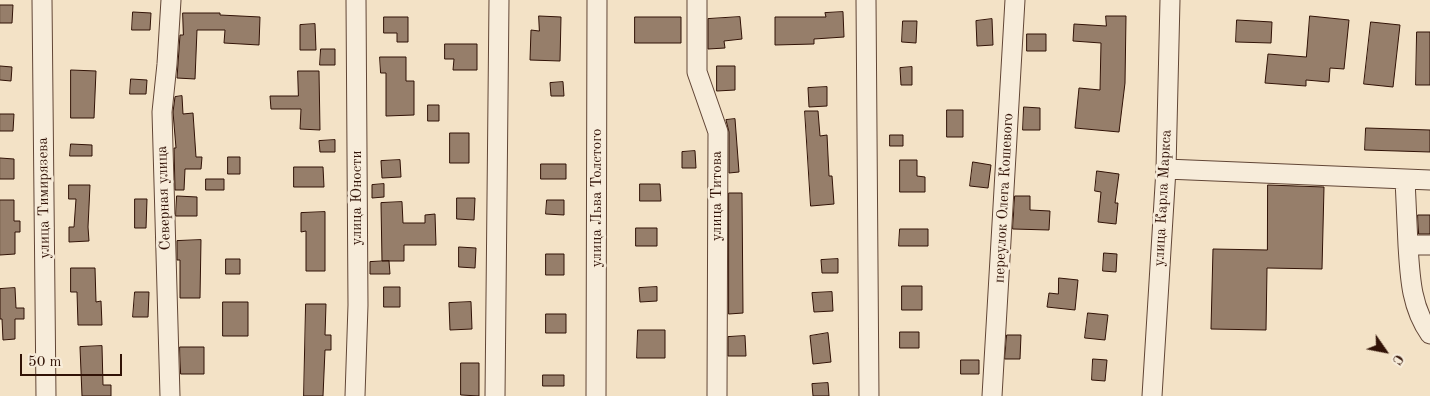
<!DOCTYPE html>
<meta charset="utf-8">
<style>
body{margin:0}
#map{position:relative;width:1430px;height:396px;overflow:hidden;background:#f3e2c6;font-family:"Old Standard TT",serif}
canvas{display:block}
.north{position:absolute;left:1360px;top:326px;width:50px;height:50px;-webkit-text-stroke:4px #f7ecda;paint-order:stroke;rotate:123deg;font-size:14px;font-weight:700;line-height:20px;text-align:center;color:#311206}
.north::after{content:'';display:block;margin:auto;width:18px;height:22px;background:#311206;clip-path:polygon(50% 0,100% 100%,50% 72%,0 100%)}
.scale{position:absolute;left:20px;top:354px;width:102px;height:22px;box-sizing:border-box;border:2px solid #311206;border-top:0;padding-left:6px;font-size:15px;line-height:18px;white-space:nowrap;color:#311206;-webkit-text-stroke:4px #f7ecda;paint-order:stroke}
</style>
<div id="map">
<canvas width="1430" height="396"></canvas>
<div class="north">С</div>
<div class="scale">50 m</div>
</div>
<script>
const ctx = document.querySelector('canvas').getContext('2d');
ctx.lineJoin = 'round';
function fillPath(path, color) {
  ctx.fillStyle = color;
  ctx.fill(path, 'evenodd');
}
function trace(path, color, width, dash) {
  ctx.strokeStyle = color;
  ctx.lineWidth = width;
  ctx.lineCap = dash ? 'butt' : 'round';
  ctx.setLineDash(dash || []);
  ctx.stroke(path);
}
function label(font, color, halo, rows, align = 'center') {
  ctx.font = font + ' "Old Standard TT",serif';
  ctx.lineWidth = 5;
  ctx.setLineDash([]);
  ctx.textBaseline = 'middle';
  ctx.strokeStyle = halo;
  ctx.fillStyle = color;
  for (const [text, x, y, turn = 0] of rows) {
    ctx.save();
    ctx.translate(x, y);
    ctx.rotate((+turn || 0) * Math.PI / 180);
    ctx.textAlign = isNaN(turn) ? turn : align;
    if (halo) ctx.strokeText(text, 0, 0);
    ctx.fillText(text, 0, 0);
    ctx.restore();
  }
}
const building = new Path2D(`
 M0 5H13L12 23H0Z
 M133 12 151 13 150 30H132Z
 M843 12 844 37 814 39V44L775 45V17H826L825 13Z
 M183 13H220V15L260 17 259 45 224 43 225 30H197L195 79 177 78 180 35H183Z
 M539 16 561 17 560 61 530 60 531 30 539 31Z
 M1106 16H1126L1125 83 1119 132 1075 128 1079 88 1100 90 1101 43 1073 41 1074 24 1106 26Z
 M1310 16 1349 20 1344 69 1330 68 1329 82 1306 80V86L1265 83 1268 54 1306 57Z
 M384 17H408V42H397V33H384Z
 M635 17H681V43H635Z
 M740 17 742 39 724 41 725 48 708 49V19Z
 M992 19 993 45 977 46 976 21Z
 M1237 20 1272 22 1271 43 1236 42Z
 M903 21H917L916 43 902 42Z
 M1371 22 1400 25 1393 87 1364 84Z
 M315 24 316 50H300V25Z
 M1417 32H1430V85H1416Z
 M1027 34H1046V51H1027Z
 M445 44H477V70H453L454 59H445Z
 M321 49H335V65H320Z
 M380 57H406V81H414V115L386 116V73H381Z
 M0 66 12 67 11 81 0 80Z
 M717 66H735V90L717 91Z
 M912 67V85H901L900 68Z
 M71 70 96 71 94 118H71Z
 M298 71H319L320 130 300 129 301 109H271L270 96H298Z
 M131 79 147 80 146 94H130Z
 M563 82 564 96H551L550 83Z
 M827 87V106L809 107 808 88Z
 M182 96 183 114 193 113 196 157H202L201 169H185L184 190H175L174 148H176L173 112 175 97Z
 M428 105H439V121H428Z
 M1024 107 1040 108V130H1023Z
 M947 110H963V137H947Z
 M805 111H818L820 136 827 135 829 176H832L834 204 811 206Z
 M0 114H14L13 131H0Z
 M735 119 739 172 729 173V132L726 120Z
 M1366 128 1430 130V152L1365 150Z
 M450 133H469V163H450Z
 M890 135H903V146H890Z
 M335 140V152H320L319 141Z
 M71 144 92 145V156H70Z
 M695 151 696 168H682V152Z
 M228 157H240V174H228Z
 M0 158 14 159V179H0Z
 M400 160 401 177 382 178 381 161Z
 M900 160H917V176L925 177V192H900Z
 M973 162 991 165 988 188 970 186Z
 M541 164H566V179H541Z
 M294 167H323L324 187H294Z
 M1097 171 1119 174 1115 203H1118L1116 224 1098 222 1101 192 1095 191Z
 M206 179H224V190H206Z
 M384 184V197L372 198V185Z
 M640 184H660L661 201H640Z
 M69 185H90L88 227 89 241 69 242V227H74L76 199H69Z
 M1268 185 1324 187 1322 269 1267 268 1266 330 1211 329 1213 249 1267 250Z
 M729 193H742L743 313 729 314Z
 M177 196 197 197V216H176Z
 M1015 196H1030V210L1050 211 1049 230 1013 229Z
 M457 198H475L474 220 457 219Z
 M135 199H147L146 228H135Z
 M0 200H14V221H20V232H15V254L0 255Z
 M547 200H564V215L546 214Z
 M402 202 403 223H425V215L435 214 436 245H404V261H382L381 203Z
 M325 212V271H306V231L301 232V213Z
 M1418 215H1430V234H1419Z
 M636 228H657V246H636Z
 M900 229H928V246H899Z
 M201 240 200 298H180V260H177V241Z
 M459 247 476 248 475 268 459 267Z
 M1104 253 1117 254 1116 272 1103 271Z
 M546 254H564V275H546Z
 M226 259H240V274H226Z
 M838 259V273H822L821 260Z
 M389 261 390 274H370V262Z
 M71 268H95L96 302 101 301 102 325H78L77 292H71Z
 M1059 278 1078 280 1075 310 1047 307 1049 293 1058 294Z
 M902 286H922V310H902Z
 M384 287H400V307H384Z
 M657 287V301L640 302 639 288Z
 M15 288 16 308H24V319H15V339L3 340 2 319H0V289Z
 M135 292H149L148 317H133Z
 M832 292 833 311 814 312 812 293Z
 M223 302H248V336H223Z
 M471 302 472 329 450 330 449 303Z
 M306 304H326L325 335H331V350H325L323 396H304Z
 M1088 313 1108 315 1105 340 1085 338Z
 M546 314H566V333H546Z
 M638 330H665V358H637Z
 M900 332H919V348H900Z
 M828 333 831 362 813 364 810 336Z
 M1007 335H1021L1020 359H1005Z
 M745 336 746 356H728V337Z
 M102 346 103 385H111V396H82L80 347Z
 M180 347H204V374H181Z
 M1093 359 1107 360 1105 381 1092 380Z
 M961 360H979V374H961Z
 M461 363H479V396L461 395Z
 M543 375H564V386H543Z
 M828 383 829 396H813L812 384Z`);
fillPath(building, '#967e6a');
trace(building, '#311206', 1);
const minor = new Path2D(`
 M42 0 46 396
 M697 0V72L718 132 717 396
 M866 0 869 396
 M1166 169 1430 180
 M1405 179C1406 201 1407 223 1408 245 1410 277 1411 307 1430 334
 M1408 245H1430
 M170 396 162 112 167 64 171 0
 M355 396 358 305 356 0
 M495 396 499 0
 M596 396 597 0
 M992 396 1015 0
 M1152 396 1166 169 1170 0`);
trace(minor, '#624636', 21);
trace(minor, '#f7ecda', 19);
label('15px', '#311206', '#f7ecda', [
 ["улица Титова",717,196,-90],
 ["улица Тимирязева",44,198,-91],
 ["Северная улица",164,198,-92],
 ["улица Юности",357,198,-90],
 ["улица Льва Толстого",597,198,-90],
 ["переулок Олега Кошевого",1004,198,-87],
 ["улица Карла Маркса",1163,198,-87]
]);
</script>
